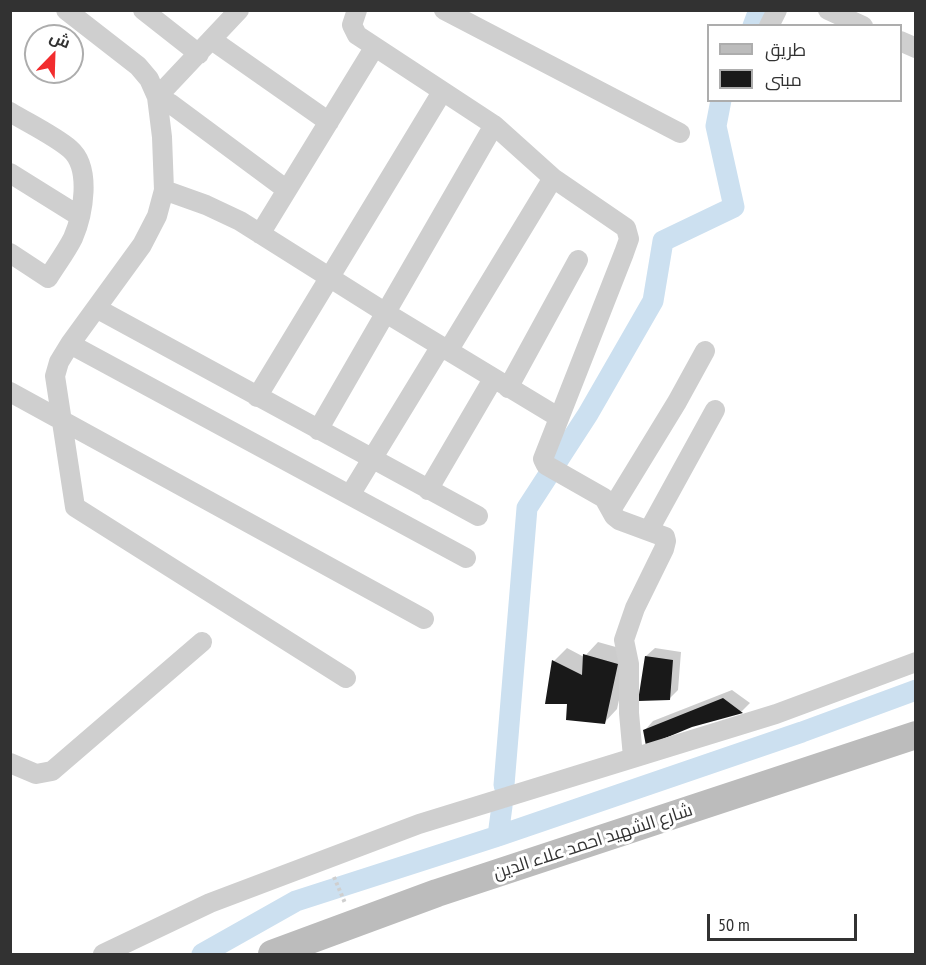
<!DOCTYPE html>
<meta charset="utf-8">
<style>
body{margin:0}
#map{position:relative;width:926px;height:965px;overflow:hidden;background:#fff;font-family:"PT Sans Narrow",Cairo,sans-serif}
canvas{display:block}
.frame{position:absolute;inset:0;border:12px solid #323232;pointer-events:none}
.legend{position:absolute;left:707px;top:24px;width:195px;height:78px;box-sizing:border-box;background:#fff;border:2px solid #adadad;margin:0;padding:8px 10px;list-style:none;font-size:18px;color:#323232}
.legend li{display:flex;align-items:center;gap:12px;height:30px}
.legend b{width:30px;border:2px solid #adadad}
.north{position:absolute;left:24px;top:24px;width:60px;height:60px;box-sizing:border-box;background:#fff;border:2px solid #adadad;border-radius:50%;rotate:23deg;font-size:16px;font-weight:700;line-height:24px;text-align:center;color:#323232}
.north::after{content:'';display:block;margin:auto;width:21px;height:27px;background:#f22c2e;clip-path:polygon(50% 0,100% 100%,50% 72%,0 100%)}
.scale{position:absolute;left:707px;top:914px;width:150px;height:27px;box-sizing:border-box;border:3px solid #323232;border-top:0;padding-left:8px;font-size:18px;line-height:21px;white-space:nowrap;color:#323232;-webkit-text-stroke:4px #fff;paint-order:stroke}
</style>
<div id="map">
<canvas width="926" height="965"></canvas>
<div class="frame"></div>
<ul class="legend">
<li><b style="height:8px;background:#bcbcbc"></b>طريق</li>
<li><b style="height:16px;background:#191919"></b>مبنى</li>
</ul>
<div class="north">ش</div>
<div class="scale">50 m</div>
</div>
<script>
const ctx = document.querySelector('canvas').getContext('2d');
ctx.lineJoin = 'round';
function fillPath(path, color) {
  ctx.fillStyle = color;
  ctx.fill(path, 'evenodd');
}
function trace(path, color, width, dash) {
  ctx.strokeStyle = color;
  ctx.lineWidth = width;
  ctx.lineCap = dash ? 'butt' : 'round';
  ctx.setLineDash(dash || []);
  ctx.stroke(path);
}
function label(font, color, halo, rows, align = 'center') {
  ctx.font = font + ' "PT Sans Narrow",Cairo,sans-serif';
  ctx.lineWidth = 6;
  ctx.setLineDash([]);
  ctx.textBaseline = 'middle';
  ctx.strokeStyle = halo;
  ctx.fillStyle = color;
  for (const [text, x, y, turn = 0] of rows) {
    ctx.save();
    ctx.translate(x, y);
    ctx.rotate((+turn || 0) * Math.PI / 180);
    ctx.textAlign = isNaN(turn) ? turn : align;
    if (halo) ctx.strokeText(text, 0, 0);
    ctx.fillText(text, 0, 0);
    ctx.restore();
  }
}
fillPath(new Path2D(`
 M598 642 630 651 617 709 604 723 568 702 554 661 567 648 584 657Z
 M655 648 681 652 678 690 669 699 646 656Z
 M732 690 750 703 742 711 692 726 645 730 653 721Z`), '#0003');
trace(new Path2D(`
 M753 26 759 10
 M504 785 527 508 588 414 653 301 663 241 734 207 716 126 721 100
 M498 836 502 806
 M202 954 296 901 498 836 802 732 916 690`), '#cce0f0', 21);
fillPath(new Path2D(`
 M583 654 618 664 605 724 566 720 567 704H545L552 660 582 675Z
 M645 656 673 660 670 700 638 701Z
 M723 698 743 713 692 727 646 746 643 730Z`), '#191919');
trace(new Path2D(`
 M334 877 345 903`), '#cfcfcf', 4, [3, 3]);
trace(new Path2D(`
 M66 10 138 66 149 79 157 97 162 137 164 190 157 216 142 245 70 344 466 558
 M143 10 199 54
 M239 10 157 97 171 104 287 190
 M357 10 352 25 357 35 494 125 553 178 626 228 629 239 624 253 543 459 546 465 604 498 614 516 619 520 665 537 666 541 664 549 635 608 624 640 629 664V713L633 757
 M444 10 680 133
 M828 10 863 26
 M769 26 777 10
 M212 40 329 122
 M900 41 916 48
 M10 112C28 123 55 136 70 149 92 168 83 215 73 238 66 252 56 265 48 278L10 253
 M10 173 79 216
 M164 190 206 205 240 221 386 313 558 417
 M260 234 374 48
 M96 308 478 516
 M70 344 59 362 55 376 75 507 346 678
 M448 351 553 178
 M508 388 578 260
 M10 392 424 619
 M257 397 442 92
 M318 430 494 125
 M428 490 493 379
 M350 495 441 346
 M611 510 677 402 705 351
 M649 530 715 410
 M10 763 36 774 52 771 202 642
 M103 954 210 903 419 824 776 714 916 662`), '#cfcfcf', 20);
trace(new Path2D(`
 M272 954 437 893 916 735`), '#bcbcbc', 28);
label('18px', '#323232', '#fff', [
 ["شارع الشهيد احمد علاء الدين",593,842,-18]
]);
</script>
